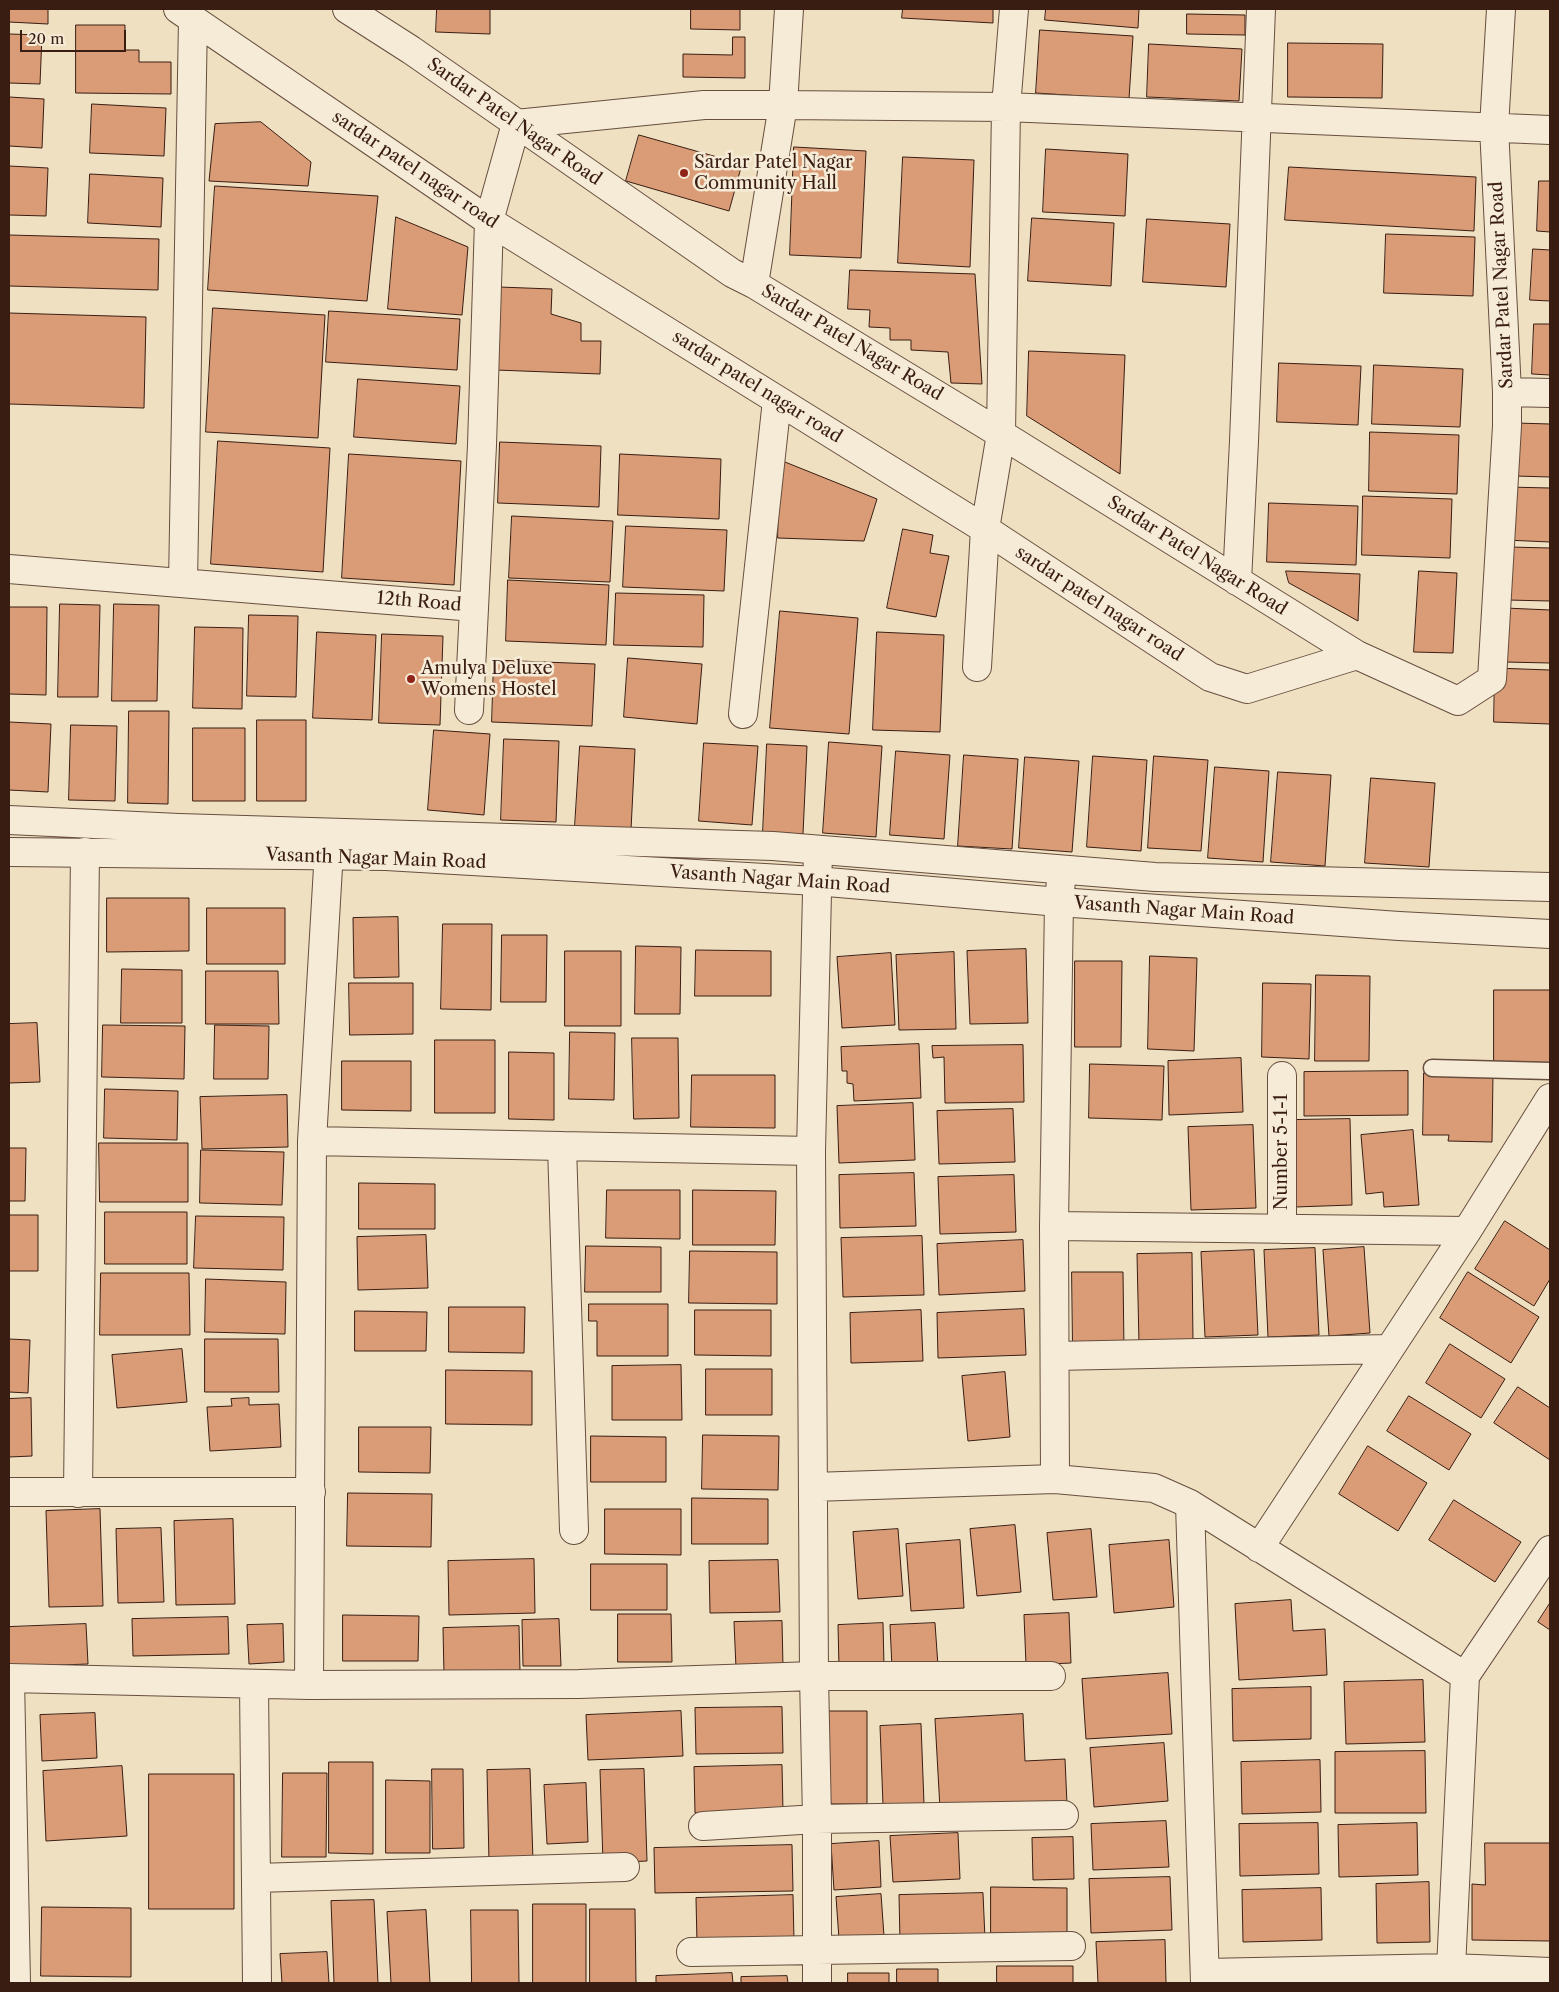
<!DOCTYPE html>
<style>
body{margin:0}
#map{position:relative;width:1559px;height:1992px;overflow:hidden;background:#efe0c2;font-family:"Libre Caslon Text",serif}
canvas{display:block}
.frame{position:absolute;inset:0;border:10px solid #3a1d12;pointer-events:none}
.scale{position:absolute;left:20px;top:30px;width:106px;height:22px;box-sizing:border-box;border:2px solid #3a1d12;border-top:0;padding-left:6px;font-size:15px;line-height:18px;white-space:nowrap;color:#3a1d12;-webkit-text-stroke:4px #f5ebd7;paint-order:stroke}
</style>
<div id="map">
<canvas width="1559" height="1992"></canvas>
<div class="frame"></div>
<div class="scale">20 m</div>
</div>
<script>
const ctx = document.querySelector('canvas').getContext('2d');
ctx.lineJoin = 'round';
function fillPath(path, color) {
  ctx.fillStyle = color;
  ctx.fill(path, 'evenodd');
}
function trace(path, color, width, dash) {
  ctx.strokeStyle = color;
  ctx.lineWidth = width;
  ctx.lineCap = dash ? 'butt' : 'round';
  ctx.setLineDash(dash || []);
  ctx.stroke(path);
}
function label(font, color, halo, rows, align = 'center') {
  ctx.font = font + ' "Libre Caslon Text",serif';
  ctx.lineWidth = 5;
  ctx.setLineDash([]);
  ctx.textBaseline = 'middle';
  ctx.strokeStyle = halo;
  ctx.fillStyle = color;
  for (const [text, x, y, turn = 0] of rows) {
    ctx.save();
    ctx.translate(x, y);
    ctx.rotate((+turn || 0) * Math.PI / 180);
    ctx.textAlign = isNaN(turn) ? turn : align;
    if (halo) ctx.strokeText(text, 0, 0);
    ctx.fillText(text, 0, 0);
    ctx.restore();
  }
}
const building = new Path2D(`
 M9 9H48V24L9 22Z
 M437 9H490V34L436 32Z
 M691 9H740V30L691 29Z
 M903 9H993V23L902 18Z
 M1046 9H1139L1138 28 1045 20Z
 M1187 14 1245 15V35L1187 34Z
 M76 25H125V50H139V62H171V94L76 93Z
 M1040 30 1133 36 1129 99 1036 93Z
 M9 34 42 35 40 84 9 83Z
 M733 37H745V78L683 77V54L732 55Z
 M1288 43 1383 44 1382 98 1288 97Z
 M1149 44 1242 49 1239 101 1147 97Z
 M9 97 44 99 42 148 9 146Z
 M92 104 166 108 164 156 90 153Z
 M261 122 311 162 308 186 209 181 215 124Z
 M639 135 742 164 729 211 626 181Z
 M794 147 866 151 861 258 790 255Z
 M1046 149 1128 154 1125 216 1043 212Z
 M903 157 974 160 970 267 898 263Z
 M9 166 48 168 46 216 9 215Z
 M1289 167 1476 177 1474 231 1285 220Z
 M90 174 163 178 161 227 88 223Z
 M1539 181H1550V232L1537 231Z
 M215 186 378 196 367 301 208 290Z
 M396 217 468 247 462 315 388 309Z
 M1032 218 1114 223 1111 286 1028 281Z
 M1147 219 1230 224 1226 287 1143 282Z
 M1386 234 1475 237 1473 296 1384 293Z
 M9 235 159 239 158 290 9 286Z
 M1533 249 1550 250V301L1530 300Z
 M850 270 975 274 982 384 951 383 948 352 911 350V340H890V328L869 327 870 310 848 309Z
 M499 287 552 289 551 314 581 323V341H601L600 374 496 370Z
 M213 308 325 315 318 438 206 432Z
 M329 311 460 319 457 370 326 362Z
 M9 313 146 317 144 408 9 404Z
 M1534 324H1550V375L1532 374Z
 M1029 351 1125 355 1120 474 1027 416Z
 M1279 363 1361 366 1358 425 1277 422Z
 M1374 365 1463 369 1460 427 1372 424Z
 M358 379 460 386 456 444 354 437Z
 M1516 423 1550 424V477L1515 476Z
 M1370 432 1459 435 1457 494 1369 491Z
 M218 441 330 448 323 572 211 564Z
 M500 442 601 446 599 507 498 503Z
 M349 454 461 461 454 585 342 578Z
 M620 454 721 459 719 519 618 515Z
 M780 460 877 499 864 541 778 538Z
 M1507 487 1550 488V542L1505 540Z
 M1363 496 1452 499 1450 558 1362 555Z
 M1269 503 1358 506 1356 565 1267 562Z
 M512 516 613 521 610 582 509 578Z
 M626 526 727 530 724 591 623 587Z
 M903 529 933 535 930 553 949 556 936 617 887 608Z
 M1509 547 1550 548V601L1507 600Z
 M1286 571 1360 574 1358 621 1289 583Z
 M1419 571 1457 573 1453 653 1414 652Z
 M508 580 609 585 606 645 506 641Z
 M616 593 704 595 703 647 614 645Z
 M60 604 100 605 98 697H58Z
 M114 604 159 605 157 701H112Z
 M9 607H47L46 695 9 694Z
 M1505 608 1550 610V663L1504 662Z
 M780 611 858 618 849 734 770 728Z
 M249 615 298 616 296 697 247 696Z
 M195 627 243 628 242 709 193 708Z
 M317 632 376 635 372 720 313 718Z
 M877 632 944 635 940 732 873 730Z
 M382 634 443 636 440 725 379 723Z
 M628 658 702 664 697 724 624 717Z
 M494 660 595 664 592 726 492 722Z
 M1495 668 1550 670V724L1494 722Z
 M129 711H169L168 804 128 803Z
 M257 720H306V801H257Z
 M9 722 51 724 48 792 9 790Z
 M71 725 117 726 115 801 69 800Z
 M193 728H245V801H193Z
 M434 730 490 734 484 815 428 810Z
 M504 739 559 741 556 822 501 820Z
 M829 742 882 746 876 837 823 833Z
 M704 743 758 746 752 825 699 821Z
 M767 744 807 746 803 834 763 832Z
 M580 746 635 749 631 830 575 826Z
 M896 751 950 755 944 839 890 835Z
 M964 755 1018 759 1012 849 958 846Z
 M1093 756 1147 760 1141 851 1087 847Z
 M1154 756 1208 760 1201 851 1148 848Z
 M1025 757 1079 761 1072 852 1019 848Z
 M1215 767 1269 771 1263 862 1208 858Z
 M1278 772 1331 775 1325 866 1271 862Z
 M1371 778 1435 783 1429 867 1365 863Z
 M107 898H189V951L107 952Z
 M207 908H285V964H207Z
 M398 917 399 977 354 978 353 918Z
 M443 924H492L491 1010 441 1009Z
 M502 935H547L546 1002H501Z
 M636 946 681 947 680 1014H635Z
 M1026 949 1028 1023 970 1024 967 951Z
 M696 950 771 951V996H695Z
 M565 951H621V1026H565Z
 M954 952 956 1029 899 1030 896 955Z
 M891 953 895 1025 842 1028 837 957Z
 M1150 956 1197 958 1194 1051 1148 1049Z
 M1075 961H1122L1121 1047H1075Z
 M122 969 182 970V1023H121Z
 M206 971H278L279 1024H206Z
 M1316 975 1370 976 1369 1061H1315Z
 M349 983H413V1034L350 1035Z
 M1263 983 1311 984 1309 1059 1262 1057Z
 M1494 990H1550V1067H1494Z
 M37 1023 40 1082 9 1083V1024Z
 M103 1025 185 1026 184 1079 102 1077Z
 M215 1025 269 1026 268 1079H214Z
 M570 1032 615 1033 614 1100 569 1099Z
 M632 1038H678L679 1118 634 1119Z
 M435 1040H495V1113H435Z
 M919 1044 921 1098 854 1101 853 1084 847 1083V1071H842L841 1047Z
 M1023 1045 1024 1102 945 1103 944 1057 933 1058 932 1046Z
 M509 1052 554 1053V1120L509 1119Z
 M1241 1058 1243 1112 1169 1115 1168 1061Z
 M342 1061H411V1111L342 1110Z
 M1090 1064 1164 1066 1162 1120 1089 1118Z
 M1408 1071V1115L1304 1116V1072Z
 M1424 1073 1493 1074 1492 1142 1448 1141 1449 1135H1423Z
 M692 1075H775V1128L691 1127Z
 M105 1089 178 1091 177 1140 104 1138Z
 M287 1095 288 1147 202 1149 200 1097Z
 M913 1103 915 1160 839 1163 837 1106Z
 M1013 1109 1015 1162 939 1164 937 1111Z
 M1350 1119 1352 1205 1295 1207 1293 1120Z
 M1253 1125 1256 1208 1191 1210 1188 1127Z
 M1413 1130 1419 1205 1384 1207 1383 1192 1366 1194 1361 1135Z
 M99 1143H188V1202H100Z
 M9 1148H26L25 1201H9Z
 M201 1150 284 1152 282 1205 200 1203Z
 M914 1173 916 1226 840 1228 839 1175Z
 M1014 1175 1016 1232 940 1234 938 1177Z
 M359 1183 435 1184V1229H359Z
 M607 1190H680V1239L606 1238Z
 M693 1190 776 1191 775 1245H693Z
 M105 1212H187V1264H105Z
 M9 1215H38V1271H9Z
 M196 1216 284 1217 283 1270 194 1268Z
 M1505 1221 1550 1250V1279L1534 1306 1475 1269Z
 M426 1235 428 1288 358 1290 357 1237Z
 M922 1236 924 1295 843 1297 841 1238Z
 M1023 1240 1025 1291 939 1295 937 1244Z
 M586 1246 661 1247V1292H585Z
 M1364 1247 1370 1333 1329 1336 1323 1250Z
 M1315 1248 1319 1335 1268 1337 1264 1250Z
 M1254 1250 1258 1335 1205 1337 1201 1252Z
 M690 1251 777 1252V1304L689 1303Z
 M1192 1253 1193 1343 1139 1344 1137 1254Z
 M1072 1272H1123L1124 1351 1073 1352Z
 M1468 1272 1539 1317 1511 1363 1440 1318Z
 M101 1273H189L190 1335H100Z
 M206 1279 286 1282 285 1334 205 1332Z
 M589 1304H668V1356H597V1321H589Z
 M449 1307H525L524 1353 449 1352Z
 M1024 1309 1026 1355 938 1358 937 1313Z
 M695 1310H771V1356L695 1355Z
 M921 1310 923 1361 851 1363 850 1313Z
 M355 1311 427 1312 426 1351H355Z
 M9 1339 30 1340 28 1393 9 1392Z
 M205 1339H278L279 1392H205Z
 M1450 1344 1505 1379 1481 1418 1426 1383Z
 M182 1349 187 1402 117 1408 112 1355Z
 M681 1365 682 1420H612V1366Z
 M706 1369H772V1415H706Z
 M446 1370 532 1371V1425L446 1424Z
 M1005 1372 1010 1437 968 1441 962 1376Z
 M1518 1387 1550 1408V1460L1494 1423Z
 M1409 1396 1471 1434 1449 1470 1387 1431Z
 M31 1398 32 1456 9 1457V1399Z
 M249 1398V1405L279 1404 281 1447 210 1451 207 1407 232 1406 231 1399Z
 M359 1427H431L430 1473 359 1472Z
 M703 1435 779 1436 778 1490 702 1489Z
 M591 1436 666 1437V1482H591Z
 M1368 1446 1427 1483 1398 1531 1339 1494Z
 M348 1493 432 1494 431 1547 347 1546Z
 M692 1498 768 1499V1544H692Z
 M1454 1500 1521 1542 1495 1582 1429 1540Z
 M100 1509 103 1606 49 1607 46 1511Z
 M605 1509H681V1555L605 1554Z
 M233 1519 235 1604 176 1605 174 1521Z
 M1015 1525 1021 1592 977 1596 970 1529Z
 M161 1528 164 1602 118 1603 116 1529Z
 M898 1529 903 1596 858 1599 853 1532Z
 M1091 1529 1097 1597 1053 1600 1047 1533Z
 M960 1540 964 1608 911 1611 906 1544Z
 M1169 1540 1174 1607 1114 1613 1109 1545Z
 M534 1559 535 1613 449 1615 448 1561Z
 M778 1560 780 1612 710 1613 709 1561Z
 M591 1564H667V1610H591Z
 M1291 1600 1293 1631 1325 1629 1327 1675 1239 1680 1235 1604Z
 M1550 1603V1630L1538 1622Z
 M1069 1613 1071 1663 1026 1665 1024 1615Z
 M618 1614H671L672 1662H618Z
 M343 1615 419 1616 418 1661H343Z
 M228 1617 229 1654 133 1656 132 1619Z
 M559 1619 561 1666H523L522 1620Z
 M782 1621 783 1667 736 1668 734 1622Z
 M883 1623 884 1666 839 1668 838 1625Z
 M935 1623 938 1666 892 1668 890 1625Z
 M86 1624 88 1664 9 1667V1627Z
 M283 1624 284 1662 249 1664 247 1625Z
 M519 1626 520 1672 444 1674 443 1628Z
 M1168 1673 1172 1734 1086 1739 1082 1679Z
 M1423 1680 1425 1742 1346 1744 1344 1682Z
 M1311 1687V1739L1233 1741 1232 1689Z
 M782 1707 783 1753 696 1754 695 1708Z
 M681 1711 683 1756 588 1760 586 1715Z
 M826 1711H867V1804H826Z
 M95 1713 97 1758 42 1761 40 1715Z
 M1023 1714 1025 1761 1065 1759 1067 1804 940 1809 935 1719Z
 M921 1724 924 1804 883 1805 880 1726Z
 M1164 1743 1168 1801 1094 1807 1090 1748Z
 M1425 1751 1426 1813H1335V1752Z
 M1320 1760 1321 1812 1242 1814 1241 1762Z
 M329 1762H373V1854L329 1853Z
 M782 1765 783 1811 695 1813 694 1767Z
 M122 1766 127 1836 46 1841 43 1771Z
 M432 1769H463L464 1848 433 1849Z
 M530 1769 533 1861 489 1862 487 1770Z
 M644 1769 647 1861 603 1863 600 1770Z
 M283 1773H327L326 1857H282Z
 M149 1774H234V1909H149Z
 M386 1780 430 1781V1853H386Z
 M586 1783 588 1842 547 1844 544 1785Z
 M1166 1821 1169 1867 1093 1870 1091 1824Z
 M1318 1823 1319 1874 1240 1876 1239 1824Z
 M1417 1823 1418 1875 1339 1877 1338 1825Z
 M958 1833 960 1879 893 1882 890 1836Z
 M1073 1837 1074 1879 1033 1880 1032 1838Z
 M879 1841 881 1887 834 1890 831 1844Z
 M1485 1843H1550V1941L1472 1940V1884L1485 1885Z
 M792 1845 793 1891 655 1893 654 1848Z
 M1170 1877 1172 1930 1091 1933 1089 1879Z
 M1429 1882 1430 1942 1377 1943 1376 1884Z
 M991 1887 1067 1888V1934L991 1933Z
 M1321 1888 1322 1940 1243 1942 1242 1890Z
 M983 1893 985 1939 900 1941 899 1895Z
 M881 1894 884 1936 839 1939 836 1897Z
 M793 1895 794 1941 697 1944 696 1898Z
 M374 1900 378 1983H334L331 1901Z
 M533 1904H586V1983H533Z
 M42 1907 131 1908V1977L41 1976Z
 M590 1909H635L636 1983H590Z
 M426 1910 430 1983H391L387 1912Z
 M471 1910H518L519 1983H472Z
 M1165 1940 1166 1983H1098L1096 1942Z
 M327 1952 329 1983H282L280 1954Z
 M997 1966H1073V1983H997Z
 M897 1969H938V1983H897Z
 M732 1973 733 1983H656V1976Z
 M848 1973H889V1983H848Z
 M787 1976 788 1983H741V1977Z`);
fillPath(building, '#d99c76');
trace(building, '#3a1d12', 1);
const service = new Path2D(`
 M1432 1068 1550 1071`);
const minor = new Path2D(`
 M178 9 489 221 985 529 1210 677 1247 689 1357 655
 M347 9 411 50 732 273 754 284 1001 434 1357 655 1458 701 1492 679 1507 426V392L1494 127 1501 9
 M516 124 704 105H783L1006 107 1550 130
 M754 284 783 105 789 9
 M1507 392 1550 393
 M9 569 474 607
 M1237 581 1244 441 1261 9
 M183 583 193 19
 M977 667 985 529 1001 434 1006 107 1014 9
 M469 710 482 445 489 221 516 124
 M743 714 777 400
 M312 1141 811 1151
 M562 1146 574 1530
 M1054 1226 1467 1231
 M1282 1229V1076
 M1055 1356 1389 1349
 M1055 1479 1054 1226 1059 902 1062 870
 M813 1487 1055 1479 1154 1488 1190 1504 1465 1676 1451 1968
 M9 1492H311
 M78 1493 85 852
 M1190 1504 1205 1983
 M1259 1548 1467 1231 1550 1098
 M1465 1676 1550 1550
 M9 1678 309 1685 579 1684 814 1676H1051
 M10 1678 16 1983
 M254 1684 257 1983
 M309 1685 312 1141 330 833
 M703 1826 817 1819 1064 1815
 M256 1878 625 1867
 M691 1952 1071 1946
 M1205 1973 1451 1968 1550 1972
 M817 1983V1819L814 1676 811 1151 818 850`);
const tertiary = new Path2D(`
 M9 820 179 828 773 846 1155 877 1550 887
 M9 852 386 856 816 881 1059 902 1399 926 1550 934`);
trace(service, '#674e3e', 19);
trace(minor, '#674e3e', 30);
trace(tertiary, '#674e3e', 30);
trace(service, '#f5ebd7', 16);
trace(minor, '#f5ebd7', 28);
trace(tertiary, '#f5ebd7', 28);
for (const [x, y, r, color] of [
 [684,173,5,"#8f2418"],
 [411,679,5,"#8f2418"]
]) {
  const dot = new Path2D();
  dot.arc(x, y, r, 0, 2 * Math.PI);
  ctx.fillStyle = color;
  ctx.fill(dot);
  trace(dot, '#f5ebd7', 2);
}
label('18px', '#3a1d12', '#f5ebd7', [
 ["Sardar Patel Nagar Road",514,122,35],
 ["sardar patel nagar road",415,170,34],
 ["Sardar Patel Nagar Road",1502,285,-93],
 ["Sardar Patel Nagar Road",852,343,31],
 ["sardar patel nagar road",757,387,32],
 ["Sardar Patel Nagar Road",1197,556,32],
 ["12th Road",419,602,5],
 ["sardar patel nagar road",1099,604,33],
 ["Vasanth Nagar Main Road",376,859,2],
 ["Vasanth Nagar Main Road",780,880,4],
 ["Vasanth Nagar Main Road",1184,911,4],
 ["Number 5-1-1",1282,1152,-90]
]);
label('18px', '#3a1d12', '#f5ebd7', [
 ["Sardar Patel Nagar",694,163],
 ["Community Hall",694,184],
 ["Amulya Deluxe",421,669],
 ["Womens Hostel",421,690]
], 'left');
</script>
